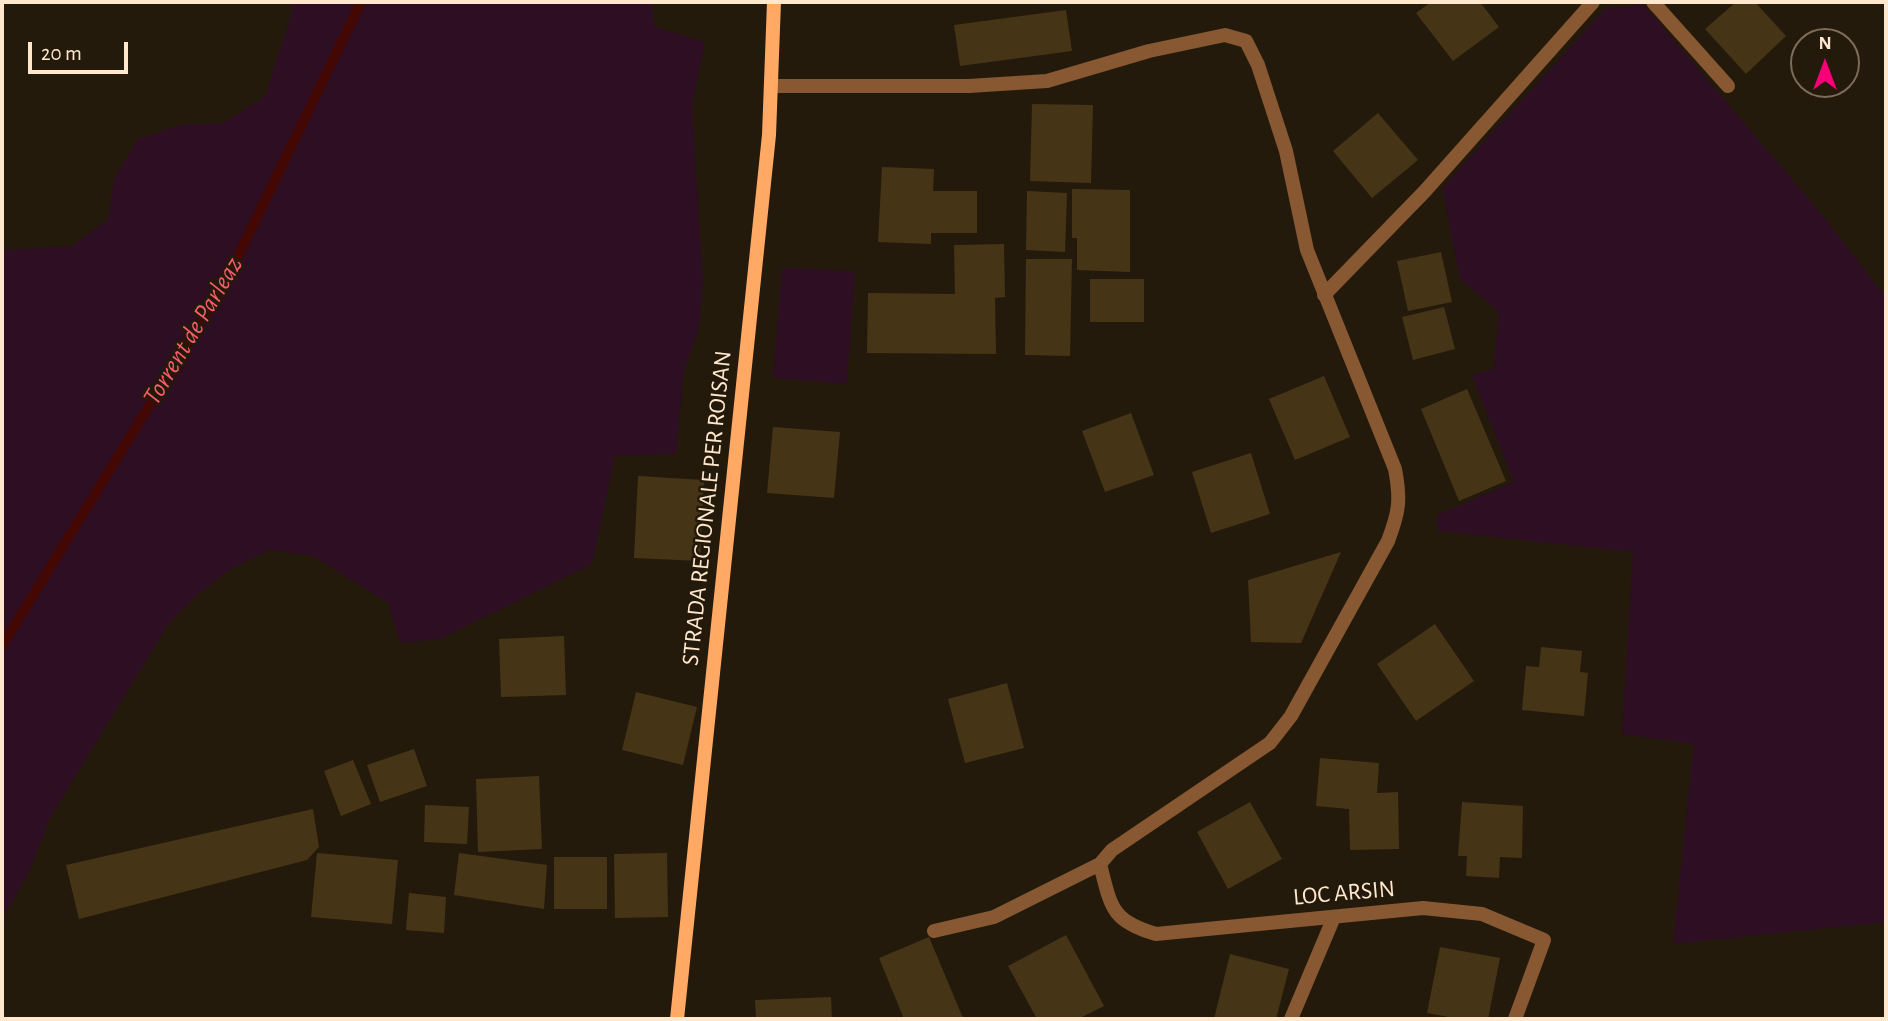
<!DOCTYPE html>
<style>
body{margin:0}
#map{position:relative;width:1888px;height:1021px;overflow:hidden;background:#241a0b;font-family:"Alegreya Sans",sans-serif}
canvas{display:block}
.frame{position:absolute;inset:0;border:4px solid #ffe8ce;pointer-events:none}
.north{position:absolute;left:1790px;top:28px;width:70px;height:70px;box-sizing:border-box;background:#241a0b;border:2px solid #7c6c59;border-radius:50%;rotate:0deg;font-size:19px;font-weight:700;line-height:28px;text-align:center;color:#ffe8ce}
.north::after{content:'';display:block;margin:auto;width:24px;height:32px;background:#f90079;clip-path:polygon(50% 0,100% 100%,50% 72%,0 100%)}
.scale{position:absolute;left:28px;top:42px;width:100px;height:32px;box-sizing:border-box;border:4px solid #ffe8ce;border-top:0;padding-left:9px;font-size:21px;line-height:24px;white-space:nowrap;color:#ffe8ce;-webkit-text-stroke:5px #241a0b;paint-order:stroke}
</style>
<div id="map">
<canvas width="1888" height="1021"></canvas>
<div class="frame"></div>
<div class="north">N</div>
<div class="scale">20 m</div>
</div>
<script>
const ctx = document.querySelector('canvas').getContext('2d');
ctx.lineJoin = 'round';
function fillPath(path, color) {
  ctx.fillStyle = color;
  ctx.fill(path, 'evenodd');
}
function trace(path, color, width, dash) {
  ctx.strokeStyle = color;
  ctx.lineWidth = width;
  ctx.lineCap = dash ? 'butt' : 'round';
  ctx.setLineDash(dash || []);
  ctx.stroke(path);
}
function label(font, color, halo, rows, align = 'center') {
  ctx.font = font + ' "Alegreya Sans",sans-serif';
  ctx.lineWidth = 5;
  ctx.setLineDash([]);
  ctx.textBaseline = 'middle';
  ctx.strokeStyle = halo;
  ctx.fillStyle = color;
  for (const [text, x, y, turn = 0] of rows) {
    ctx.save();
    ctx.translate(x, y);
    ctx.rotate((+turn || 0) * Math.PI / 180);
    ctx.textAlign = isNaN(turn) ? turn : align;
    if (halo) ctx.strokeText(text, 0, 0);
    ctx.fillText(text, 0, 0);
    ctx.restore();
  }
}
fillPath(new Path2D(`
 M293 2H651L655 27 705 42 692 106 703 283 699 329 684 371 676 454 615 456 592 564 440 639 400 643 388 603 313 556 269 550 231 569 198 594 168 625 50 818 30 870 2 920V250L72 246 108 219 114 179 137 140 179 125 223 123 265 96 291 15Z
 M1643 4 1819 211 1886 297V922L1673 944 1694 744 1622 734 1633 552 1438 531 1437 515 1514 482 1472 376 1494 368 1499 312 1460 279 1442 188 1605 9Z
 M782 268 855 271 847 384 773 378Z`), '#2e0e22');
trace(new Path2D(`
 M2 646 228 277 361 2`), '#440804', 10);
fillPath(new Path2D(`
 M1431 2H1480L1499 27 1453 61 1416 13Z
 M1736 2H1755L1786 36 1746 74 1705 29Z
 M1066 10 1072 51 960 66 954 25Z
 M1032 104 1093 105 1091 183 1030 181Z
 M1378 113 1418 160 1372 198 1333 151Z
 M882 167 934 169 933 191H977V233H931V244L878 242Z
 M1072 189 1130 190V272L1077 270V238H1072Z
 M1027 191 1067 193 1065 252 1026 250Z
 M1004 244 1005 297 995 298 996 354 867 353 868 293 955 294 954 245Z
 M1441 252 1452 302 1408 311 1397 261Z
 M1026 259H1072L1070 356 1025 355Z
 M1090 279H1144V322H1090Z
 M1444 307 1455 349 1413 360 1402 317Z
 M1324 376 1350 437 1295 460 1269 399Z
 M1467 389 1506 481 1459 501 1421 409Z
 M1131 413 1154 475 1105 492 1082 431Z
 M773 427 840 432 834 498 767 493Z
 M1251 453 1270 514 1211 533 1192 472Z
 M638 476 704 480 700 561 634 558Z
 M1341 552 1301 643 1251 642 1248 580Z
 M1435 624 1474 681 1416 721 1377 664Z
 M564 636 566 695 501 697 499 639Z
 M1541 647 1582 651 1580 672 1588 673 1584 716 1522 710 1526 666 1539 667Z
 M1007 683 1024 748 965 763 948 699Z
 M636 692 697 707 683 765 622 750Z
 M414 749 427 786 380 802 367 765Z
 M1320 758 1379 763 1377 793 1398 792 1399 849 1350 850 1349 809 1316 806Z
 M353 760 371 804 341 816 324 771Z
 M539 776 542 849 478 852 476 779Z
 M1250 802 1282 859 1228 889 1197 832Z
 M1462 802 1523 806 1522 858 1500 857 1499 878 1466 876 1467 856H1458Z
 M425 805 469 807 467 844 424 842Z
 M313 809 319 847 307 860 79 919 66 865Z
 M317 853 398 860 392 924 311 917Z
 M459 853 547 865 544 909 454 895Z
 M667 853 668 917 615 918 614 854Z
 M554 857H607V909H554Z
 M409 893 446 897 444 933 406 930Z
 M1066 935 1104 1006 1078 1019H1037L1008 966Z
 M929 937 963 1018 959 1019H904L879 958Z
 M1440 947 1500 958 1488 1019H1460L1427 1013Z
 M1230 954 1289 969 1276 1019H1214Z
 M831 997 832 1019H756L755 1000Z`), '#463416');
trace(new Path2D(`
 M1653 2 1728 86
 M1291 1019 1334 917`), '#875831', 14);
trace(new Path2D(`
 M771 86H969L1047 81 1149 51 1225 35 1246 41 1258 65 1286 151 1307 250 1395 469C1401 500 1399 512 1388 541L1291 716 1270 743 1112 850 1100 864 994 917 934 931
 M1324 295 1425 191 1593 2
 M1100 864C1111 907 1111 921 1156 934L1423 908 1482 914 1544 940 1515 1019`), '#875831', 14);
trace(new Path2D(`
 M677 1019 769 135 774 2`), '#ffa965', 14);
label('24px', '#ffe8ce', '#241a0b', [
 ["STRADA REGIONALE PER ROISAN",707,508,-84],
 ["LOC ARSIN",1344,893,-5]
]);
label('italic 26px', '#ff5c70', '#241a0b', [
 ["Torrent de Parleaz",193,331,-59]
]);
</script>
